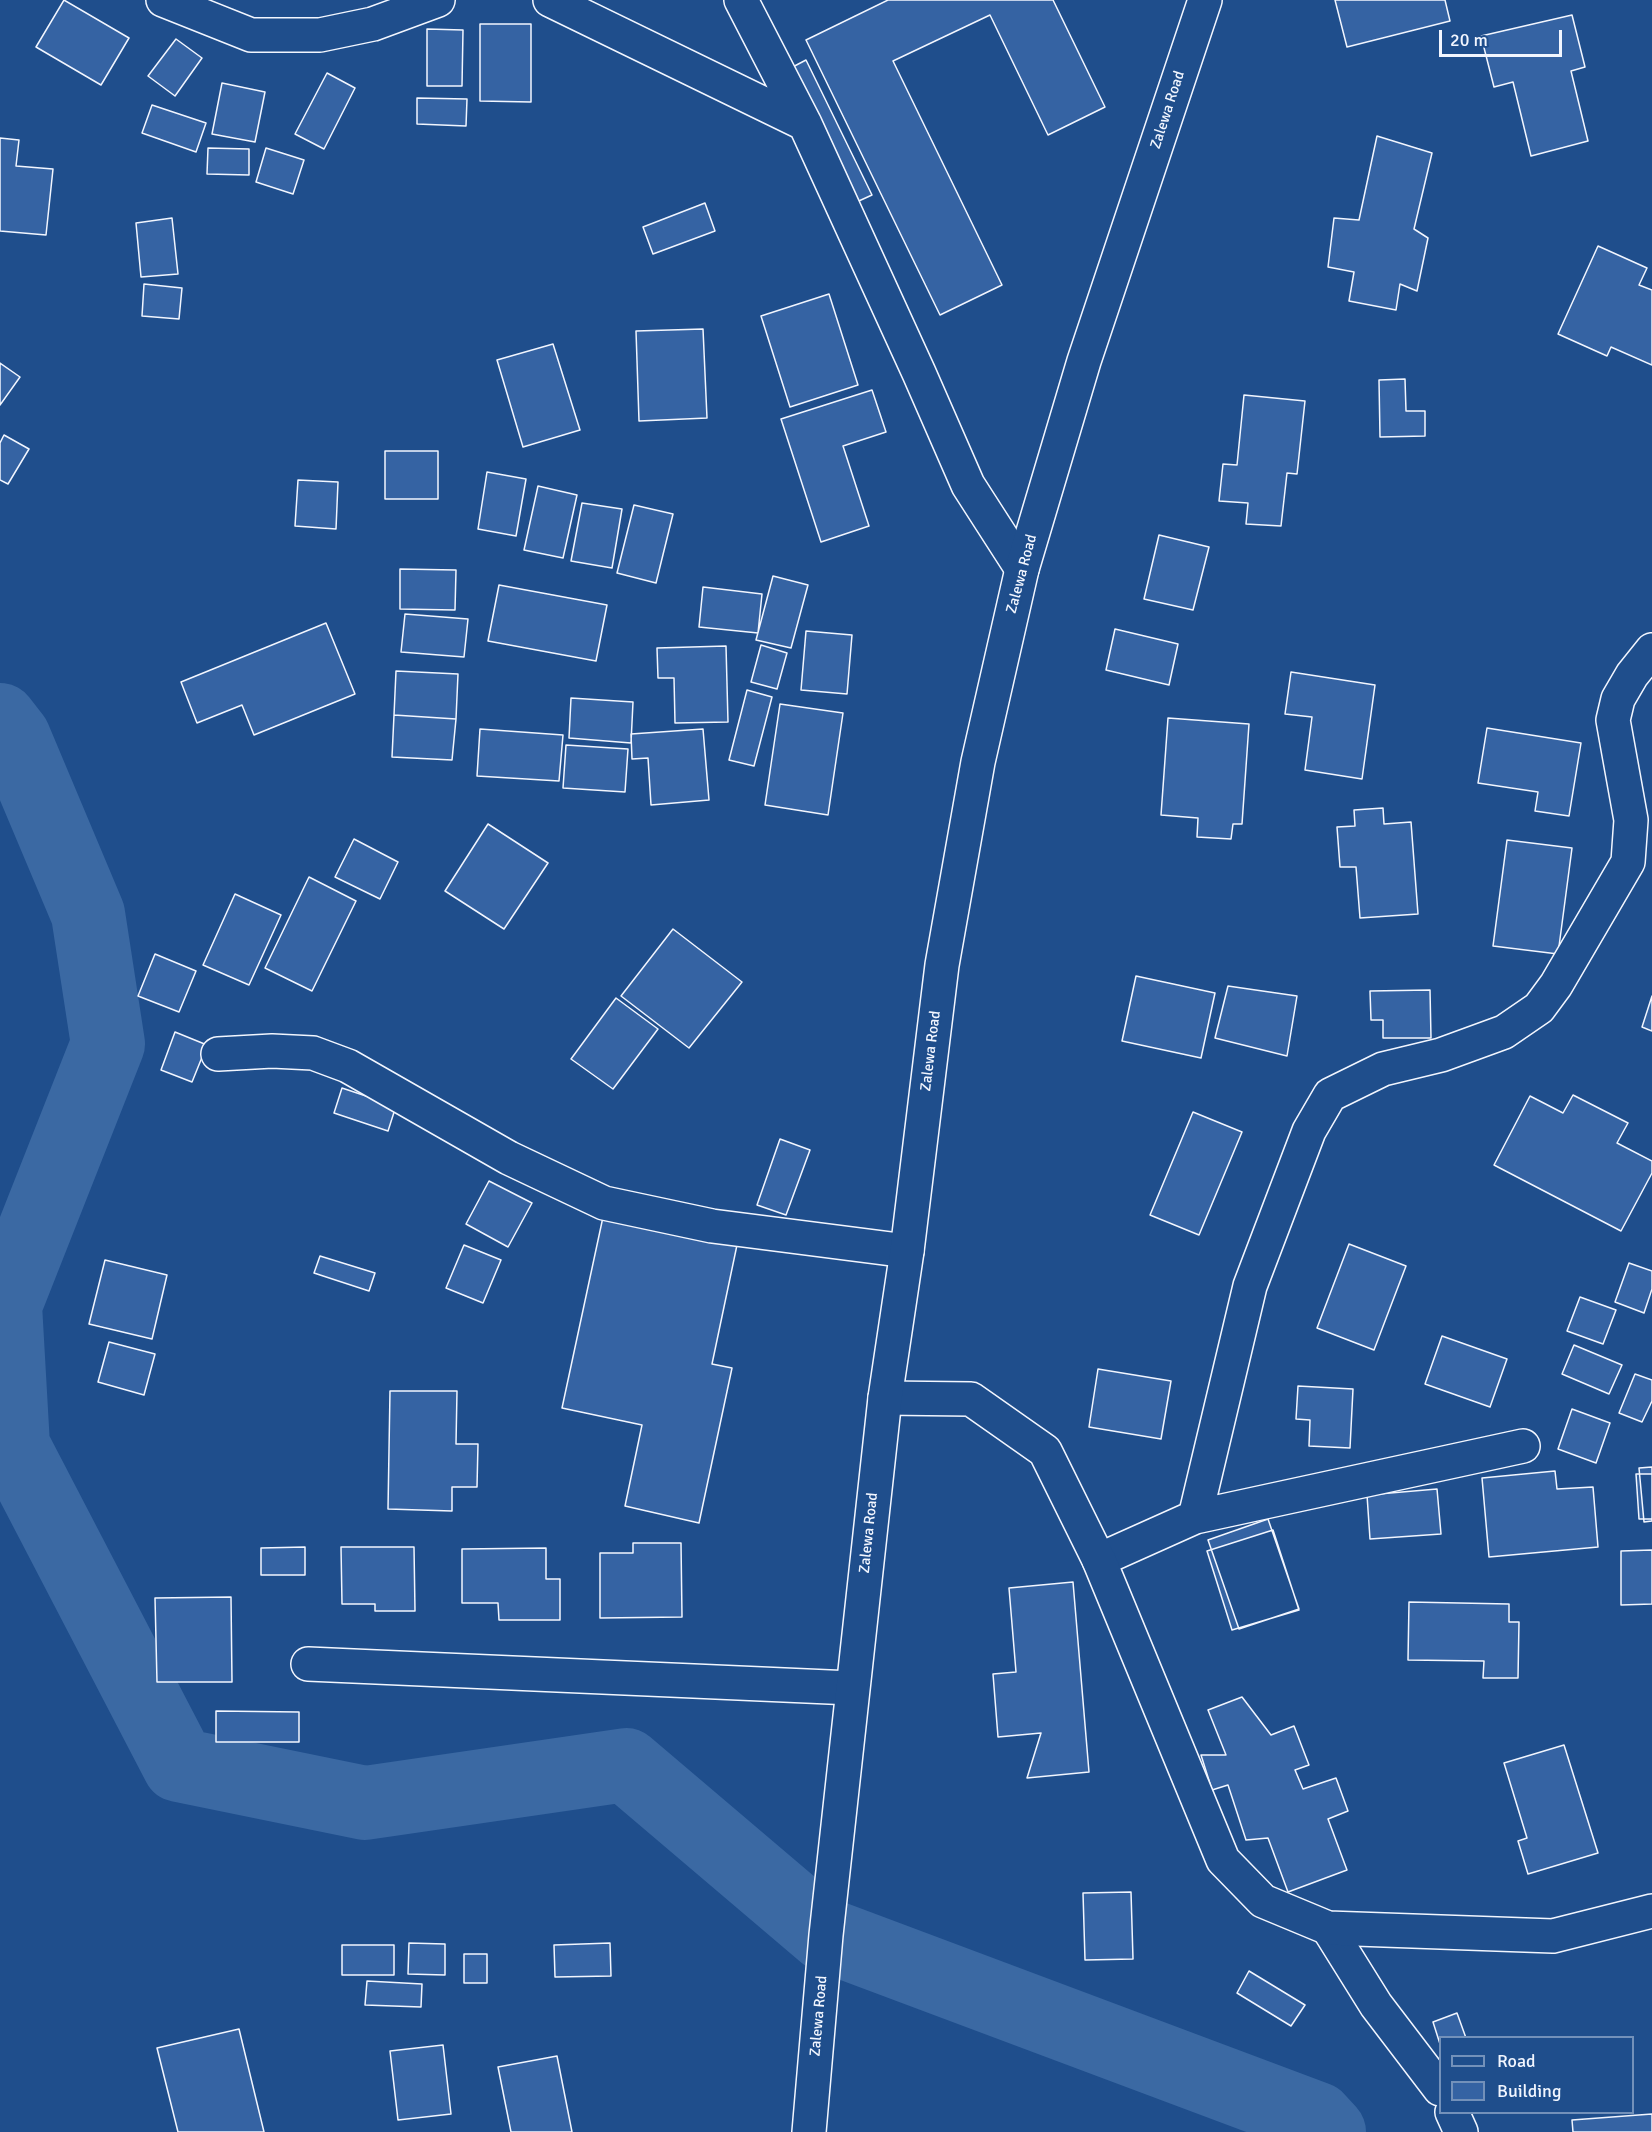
<!DOCTYPE html>
<style>
body{margin:0}
#map{position:relative;width:1652px;height:2132px;overflow:hidden;background:#1f4e8c;font-family:Signika,sans-serif}
canvas{display:block}
.legend{position:absolute;left:1439px;top:2036px;width:195px;height:78px;box-sizing:border-box;background:#1f4e8c;border:2px solid #7391ba;margin:0;padding:8px 10px;list-style:none;font-size:18px;color:#f2f6ff}
.legend li{display:flex;align-items:center;gap:12px;height:30px}
.legend b{width:30px;border:2px solid #7391ba}
.scale{position:absolute;left:1439px;top:30px;width:123px;height:27px;box-sizing:border-box;border:3px solid #f2f6ff;border-top:0;padding-left:8px;font-size:18px;line-height:21px;white-space:nowrap;color:#f2f6ff;-webkit-text-stroke:4px #1f4e8c;paint-order:stroke}
</style>
<div id="map">
<canvas width="1652" height="2132"></canvas>
<ul class="legend">
<li><b style="height:8px;background:#1f4e8c"></b>Road</li>
<li><b style="height:16px;background:#3563a3"></b>Building</li>
</ul>
<div class="scale">20 m</div>
</div>
<script>
const ctx = document.querySelector('canvas').getContext('2d');
ctx.lineJoin = 'round';
function trace(path, color, width, dash) {
  ctx.strokeStyle = color;
  ctx.lineWidth = width;
  ctx.lineCap = dash ? 'butt' : 'round';
  ctx.setLineDash(dash || []);
  ctx.stroke(path);
}
function fillPath(path, color) {
  ctx.fillStyle = color;
  ctx.fill(path, 'evenodd');
}
function label(font, color, halo, rows, align = 'center') {
  ctx.font = font + ' Signika,sans-serif';
  ctx.lineWidth = 4.5;
  ctx.setLineDash([]);
  ctx.textBaseline = 'middle';
  ctx.strokeStyle = halo;
  ctx.fillStyle = color;
  for (const [text, x, y, turn = 0] of rows) {
    ctx.save();
    ctx.translate(x, y);
    ctx.rotate((+turn || 0) * Math.PI / 180);
    ctx.textAlign = isNaN(turn) ? turn : align;
    if (halo) ctx.strokeText(text, 0, 0);
    ctx.fillText(text, 0, 0);
    ctx.restore();
  }
}
trace(new Path2D(`
 M0 720 14 738 88 914 108 1044 5 1305 13 1446 179 1765 365 1803 626 1765 826 1935 1317 2119 1329 2132`), '#3b69a3', 74);
const building = new Path2D(`
 M64 0 129 38 101 85 36 47Z
 M888 0H1053L1105 107 1048 135 990 15 893 61 1002 285 940 315 806 40Z
 M1335 0H1445L1450 21 1347 47Z
 M1572 15 1585 67 1571 71 1588 141 1531 156 1513 82 1494 87 1481 36Z
 M480 24H531V102L480 101Z
 M427 29 463 30 462 86H427Z
 M176 39 202 58 175 96 148 76Z
 M806 60 872 195 850 205 785 71Z
 M327 73 355 88 324 149 295 134Z
 M222 83 265 92 255 142 212 134Z
 M417 98 467 99 466 126 417 124Z
 M152 105 206 123 196 152 142 133Z
 M1377 136 1432 153 1414 229 1428 238 1417 291 1400 284 1396 310 1349 301 1354 272 1328 267 1334 218 1359 220Z
 M0 138 19 140 16 166 53 169 46 235 0 231Z
 M208 148 249 149V175L207 174Z
 M266 148 304 160 293 194 256 182Z
 M705 203 715 231 653 254 643 227Z
 M172 218 178 274 141 277 136 223Z
 M1598 246 1647 268 1639 285 1652 290V365L1611 347 1607 356 1558 334Z
 M144 284 182 288 179 319 142 316Z
 M829 294 858 385 790 407 761 316Z
 M703 329 707 418 639 421 636 331Z
 M553 344 580 430 523 447 497 360Z
 M0 363 20 377 0 405Z
 M1405 379 1406 411H1425V436L1380 437 1379 380Z
 M872 390 886 432 843 446 869 526 821 542 781 419Z
 M1244 395 1305 401 1297 474 1287 473 1281 526 1246 524 1248 503 1219 501 1223 464 1237 465Z
 M4 435 29 449 8 484 0 480V443Z
 M385 451H438V499H385Z
 M487 472 526 479 516 536 478 529Z
 M298 480 338 482 336 529 295 526Z
 M538 486 577 495 563 558 524 550Z
 M582 503 622 509 612 568 571 561Z
 M634 505 673 514 656 583 617 573Z
 M1159 535 1209 547 1193 610 1144 599Z
 M400 569 456 570 455 610 400 609Z
 M773 576 808 585 791 648 756 640Z
 M499 585 607 605 596 661 488 641Z
 M703 587 762 594 758 633 699 627Z
 M405 614 468 619 464 657 401 652Z
 M326 623 355 694 254 735 242 705 197 723 181 682Z
 M1115 629 1178 644 1169 685 1106 670Z
 M806 631 852 635 847 694 801 690Z
 M761 645 787 653 777 689 751 682Z
 M726 646 728 722 675 723 674 678H658L657 648Z
 M396 671 458 674 456 719 394 715Z
 M1291 672 1375 685 1362 779 1305 770 1312 717 1285 714Z
 M747 690 772 697 754 766 729 760Z
 M571 698 633 702 631 743 569 738Z
 M780 704 843 713 828 815 765 805Z
 M394 715 456 719 452 760 392 757Z
 M1168 718 1249 724 1242 824H1233L1231 839 1197 837 1198 818 1161 815Z
 M1487 728 1581 743 1569 816 1535 811 1538 792 1478 783Z
 M480 729 563 735 559 781 477 776Z
 M703 729 709 800 651 805 648 758 632 759 631 734Z
 M566 745 628 749 625 792 563 788Z
 M1383 808 1384 824 1411 822 1418 914 1360 918 1356 867H1340L1337 827 1355 826 1354 810Z
 M488 824 548 863 504 929 445 891Z
 M354 839 398 862 380 899 335 877Z
 M1507 840 1572 848 1558 954 1493 946Z
 M309 877 356 901 312 991 265 968Z
 M235 894 281 915 249 985 203 965Z
 M673 929 742 982 689 1048 621 996Z
 M155 954 196 971 179 1012 138 996Z
 M1136 976 1215 993 1201 1058 1122 1041Z
 M1228 986 1297 996 1287 1056 1215 1038Z
 M1430 990 1431 1038H1383V1020H1371L1370 991Z
 M1652 996V1031L1642 1027Z
 M616 998 658 1029 613 1089 571 1059Z
 M175 1032 207 1045 192 1082 161 1070Z
 M342 1088 396 1106 388 1131 334 1113Z
 M1573 1095 1628 1123 1617 1143 1652 1161V1173L1621 1231 1494 1165 1530 1096 1563 1113Z
 M1193 1112 1242 1132 1199 1235 1150 1215Z
 M780 1139 810 1150 786 1215 757 1205Z
 M489 1181 532 1203 508 1247 466 1224Z
 M603 1217 737 1245 712 1364 732 1368 699 1523 625 1506 642 1425 562 1408Z
 M1349 1244 1406 1266 1374 1350 1317 1328Z
 M464 1245 501 1260 483 1303 446 1288Z
 M320 1256 375 1273 369 1291 314 1273Z
 M105 1260 167 1275 152 1339 89 1324Z
 M1629 1263 1652 1271V1289L1644 1313 1615 1302Z
 M1580 1297 1616 1310 1603 1344 1567 1331Z
 M1442 1336 1507 1359 1490 1407 1425 1384Z
 M109 1342 155 1354 144 1395 98 1382Z
 M1574 1345 1622 1365 1609 1394 1562 1374Z
 M1098 1369 1171 1381 1161 1439 1089 1427Z
 M1635 1374 1652 1380V1401L1642 1422 1619 1413Z
 M1298 1386 1353 1389 1350 1448 1309 1446 1310 1420 1296 1419Z
 M390 1391H457L456 1444H478L477 1487H452V1511L388 1509Z
 M1572 1409 1610 1423 1596 1463 1558 1449Z
 M1652 1467V1521L1644 1522 1639 1468Z
 M1555 1471 1557 1489 1593 1487 1598 1547 1489 1557 1482 1478Z
 M1636 1474H1652V1519H1639Z
 M1437 1489 1441 1534 1370 1539 1367 1495Z
 M1268 1519 1299 1609 1239 1629 1208 1540Z
 M1273 1530 1299 1610 1232 1630 1207 1551Z
 M633 1543H681L682 1617 600 1618V1553H633Z
 M305 1547V1575H261V1548Z
 M341 1547H414L415 1611H375V1604H342Z
 M546 1548V1579H560V1620H499L498 1603H462V1549Z
 M1652 1550V1604L1621 1605V1551Z
 M1073 1582 1089 1772 1027 1778 1041 1733 998 1737 993 1674 1016 1672 1009 1588Z
 M231 1597 232 1682H157L155 1598Z
 M1409 1602 1509 1604V1622H1519L1518 1678H1483L1484 1661 1408 1660Z
 M1242 1697 1271 1735 1294 1726 1309 1765 1295 1770 1303 1789 1336 1778 1348 1811 1328 1819 1347 1870 1288 1892 1268 1838 1246 1840 1228 1785 1212 1790 1201 1755H1226L1208 1710Z
 M216 1711 299 1712V1742H216Z
 M1564 1745 1598 1853 1528 1874 1518 1841 1527 1838 1504 1763Z
 M1131 1892 1133 1959 1085 1960 1083 1893Z
 M409 1943 445 1944V1975L408 1974Z
 M610 1943 611 1976 555 1977 554 1945Z
 M342 1945H394V1975H342Z
 M464 1954H487V1983H464Z
 M1249 1971 1305 2005 1291 2026 1237 1993Z
 M367 1981 422 1984 421 2007 365 2005Z
 M1457 2013 1466 2038H1440V2044L1433 2022Z
 M239 2029 264 2132H178L157 2048Z
 M443 2045 451 2114 398 2120 390 2051Z
 M557 2056 572 2132H511L498 2067Z
 M1652 2114V2132H1573L1572 2120Z`);
fillPath(building, '#3563a3');
trace(building, '#f2f6ff', 1.5);
const minor = new Path2D(`
 M163 0 251 35H320L373 24 438 0
 M550 0 805 124
 M741 0 805 124 919 373 968 485 1022 569
 M218 1054 272 1051 313 1053 348 1066 509 1158 604 1203 712 1226 907 1251
 M1195 1517 1250 1286 1309 1131 1330 1095 1383 1069 1441 1055 1504 1032 1539 1008 1556 985 1628 862 1631 820 1613 720 1618 699 1632 675 1652 650
 M1099 1560 1195 1517 1523 1446
 M308 1664 852 1688
 M1328 1928 1376 2005 1440 2089
 M1452 2112 1461 2132`);
const tertiary = new Path2D(`
 M885 1398 971 1399 1045 1451 1099 1560 1223 1860 1263 1901 1328 1928 1553 1936 1652 1911`);
const trunk = new Path2D(`
 M809 2132 826 1935 885 1398 907 1251 942 965 978 762 1022 569 1084 361 1205 0`);
trace(minor, '#f2f6ff', 36);
trace(tertiary, '#f2f6ff', 36);
trace(trunk, '#f2f6ff', 36);
trace(minor, '#1f4e8c', 33);
trace(tertiary, '#1f4e8c', 33);
trace(trunk, '#1f4e8c', 33);
label('15px', '#f2f6ff', '#1f4e8c', [
 ["Zalewa Road",1168,110,-72],
 ["Zalewa Road",1022,574,-75],
 ["Zalewa Road",931,1051,-83],
 ["Zalewa Road",869,1533,-84],
 ["Zalewa Road",819,2016,-85]
]);
</script>
